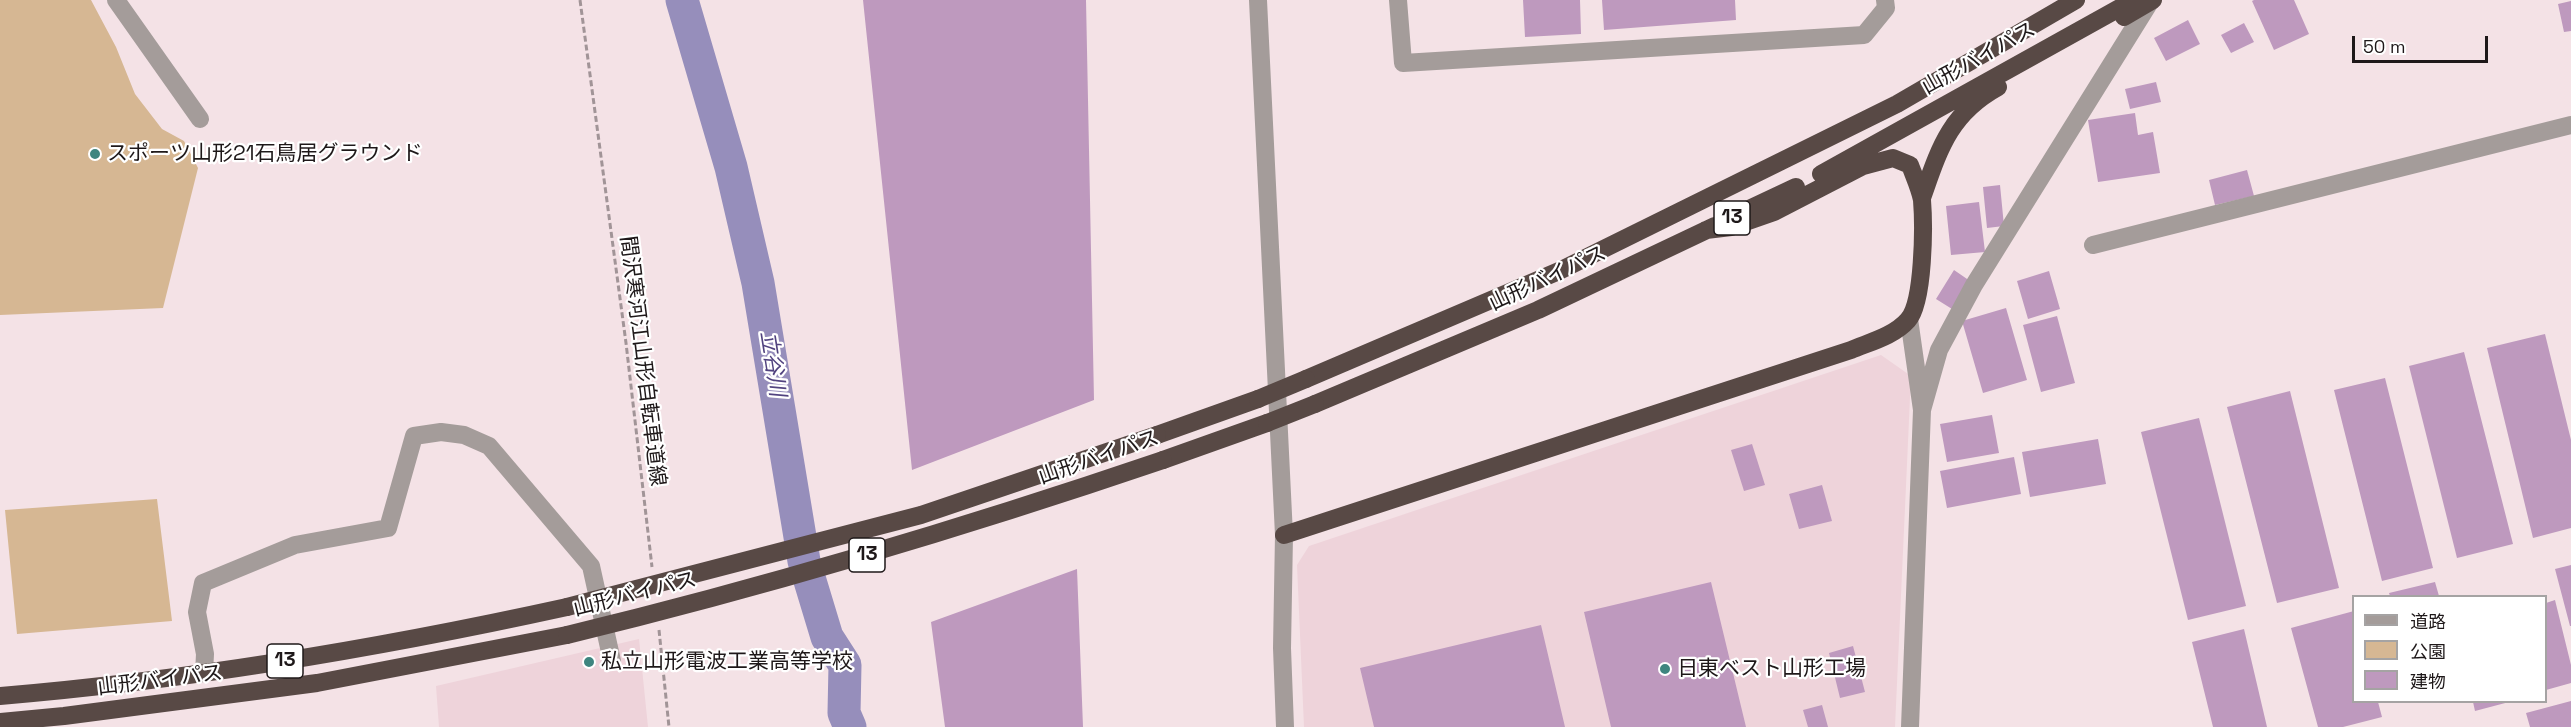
<!DOCTYPE html>
<meta charset="utf-8">
<style>
body{margin:0}
#map{position:relative;width:2571px;height:727px;overflow:hidden;background:#f4e2e6;font-family:"Space Grotesk","Noto Sans JP",sans-serif}
canvas{display:block}
.legend{position:absolute;left:2352px;top:595px;width:195px;height:108px;box-sizing:border-box;background:#fff;border:2px solid #a5a3a3;margin:0;padding:8px 10px;list-style:none;font-size:18px;color:#1e1819}
.legend li{display:flex;align-items:center;gap:12px;height:30px}
.legend b{width:30px;border:2px solid #a5a3a3}
.scale{position:absolute;left:2352px;top:36px;width:136px;height:27px;box-sizing:border-box;border:3px solid #1e1819;border-top:0;padding-left:8px;font-size:18px;line-height:21px;white-space:nowrap;color:#1e1819;-webkit-text-stroke:4px #fff;paint-order:stroke}
</style>
<div id="map">
<canvas width="2571" height="727"></canvas>
<ul class="legend">
<li><b style="height:8px;background:#a49c9a"></b>道路</li>
<li><b style="height:16px;background:#d6b793"></b>公園</li>
<li><b style="height:16px;background:#be99be"></b>建物</li>
</ul>
<div class="scale">50 m</div>
</div>
<script>
const ctx = document.querySelector('canvas').getContext('2d');
ctx.lineJoin = 'round';
function fillPath(path, color) {
  ctx.fillStyle = color;
  ctx.fill(path, 'evenodd');
}
function trace(path, color, width, dash) {
  ctx.strokeStyle = color;
  ctx.lineWidth = width;
  ctx.lineCap = dash ? 'butt' : 'round';
  ctx.setLineDash(dash || []);
  ctx.stroke(path);
}
function label(font, color, halo, rows, align = 'center') {
  ctx.font = font + ' "Space Grotesk","Noto Sans JP",sans-serif';
  ctx.lineWidth = 4.5;
  ctx.setLineDash([]);
  ctx.textBaseline = 'middle';
  ctx.strokeStyle = halo;
  ctx.fillStyle = color;
  for (const [text, x, y, turn = 0] of rows) {
    ctx.save();
    ctx.translate(x, y);
    ctx.rotate((+turn || 0) * Math.PI / 180);
    ctx.textAlign = isNaN(turn) ? turn : align;
    if (halo) ctx.strokeText(text, 0, 0);
    ctx.fillText(text, 0, 0);
    ctx.restore();
  }
}
fillPath(new Path2D(`
 M1881 355 1911 376 1895 727H1304L1297 565 1309 546Z
 M639 639 648 727H439L436 686Z`), '#eed3da');
fillPath(new Path2D(`
 M0 0H91L116 47 135 94 162 129 184 141 198 168 163 308 0 315Z
 M157 499 172 621 17 634 5 510Z`), '#d6b793');
trace(new Path2D(`
 M682 0 731 167 758 283 804 561 827 637 845 665 844 713 850 727`), '#968ebb', 33);
fillPath(new Path2D(`
 M863 0H1086L1094 400 912 470Z
 M1523 0H1580L1581 34 1525 37Z
 M1602 0H1735L1736 20 1604 30Z
 M2254 0H2294L2309 34 2274 50 2252 1Z
 M2571 1V31L2564 32 2558 4Z
 M2188 20 2200 44 2166 61 2154 38Z
 M2244 23 2254 42 2231 53 2221 35Z
 M2156 82 2161 102 2130 109 2125 89Z
 M2135 113 2138 135 2153 132 2160 173 2098 182 2088 120Z
 M2247 170 2254 196 2215 205 2209 180Z
 M2000 185 2004 226 1987 228 1983 187Z
 M1979 202 1985 252 1951 255 1946 206Z
 M1954 270 1970 281 1952 309 1936 299Z
 M2049 271 2060 309 2028 319 2017 281Z
 M2006 308 2027 380 1983 393 1962 321Z
 M2057 316 2075 383 2041 392 2023 325Z
 M2545 334 2571 440V528L2533 538 2487 348Z
 M2464 352 2513 544 2457 558 2409 366Z
 M2385 378 2433 568 2382 581 2334 390Z
 M2290 391 2339 588 2277 603 2227 407Z
 M1992 415 1999 453 1947 462 1940 424Z
 M2199 418 2246 606 2188 620 2141 432Z
 M2098 439 2106 484 2030 497 2022 452Z
 M1752 444 1765 485 1744 491 1731 450Z
 M2014 457 2021 494 1947 508 1940 471Z
 M1822 485 1832 521 1799 529 1789 494Z
 M2571 565V626H2570L2555 569Z
 M1077 569 1083 727H945L931 622Z
 M1711 582 1746 727H1611L1584 612Z
 M2435 582 2439 596H2390L2389 593Z
 M2555 600 2571 665V683L2546 690V603Z
 M2354 611V702H2378L2382 717 2343 727H2318L2291 628Z
 M1541 625 1565 727H1374L1360 668Z
 M2244 629 2267 727H2213L2192 642Z
 M1853 646 1865 692 1840 698 1829 653Z
 M2571 701V727H2530L2526 713Z
 M2473 702H2509L2475 711Z
 M1822 705 1828 727H1808L1803 710Z`), '#be99be');
trace(new Path2D(`
 M580 0 626 343 652 567
 M659 630 669 727`), '#a19497', 3, [6, 3]);
trace(new Path2D(`
 M116 0 200 119
 M1258 0 1284 535 1282 648 1285 727
 M1398 0 1403 63 1864 35 1886 8 1885 0
 M2093 245 2571 125
 M1909 319 1922 410 1910 727
 M1922 410 1939 350 1974 285 2150 2
 M204 673 205 654 197 612 203 583 295 545 388 528 414 436 441 432 464 435 489 446 591 566 612 661`), '#a49c9a', 18);
trace(new Path2D(`
 M2124 17 2153 0
 M1821 174 2134 0
 M1922 198C1939 150 1949 114 1998 87
 M1745 211 1796 187
 M1306 379 1559 271 1897 104 2076 0
 M1315 404 1538 310 1715 226
 M1157 435 1258 399
 M1163 460 1267 423
 M1284 535 1851 350C1870 342 1894 336 1908 320 1924 302 1924 225 1922 200 1920 189 1914 176 1910 165L1893 158 1863 166 1774 212 1731 227 1706 230
 M0 696C191 680 380 648 567 607
 M0 722 64 716 317 683 567 635`), '#584945', 18);
trace(new Path2D(`
 M1258 399 1306 379
 M1267 423 1315 404
 M567 607 921 515 1157 435
 M567 635C769 586 966 527 1163 460`), '#584945', 18);
for (const [x, y, r, color] of [
 [95,154,6,"#3e857f"],
 [589,662,6,"#3e857f"],
 [1665,669,6,"#3e857f"]
]) {
  const dot = new Path2D();
  dot.arc(x, y, r, 0, 2 * Math.PI);
  ctx.fillStyle = color;
  ctx.fill(dot);
  trace(dot, '#fff', 2);
}
for (const [x, y, w] of [
 [1732,218,36],
 [867,555,36],
 [285,661,36]
]) {
  const box = new Path2D();
  box.roundRect(x - w / 2, y - 17, w, 34, 4.5);
  ctx.fillStyle = '#fff';
  ctx.fill(box);
  trace(box, '#1e1819', 1.5);
}
label('bold 20px', '#1e1819', null, [
 ["13",1732,218],
 ["13",867,555],
 ["13",285,661]
]);
label('21px', '#1e1819', '#fff', [
 ["山形バイパス",1979,59,-29],
 ["山形バイパス",1548,279,-25],
 ["間沢寒河江山形自転車道線",642,361,83],
 ["山形バイパス",1099,458,-19],
 ["山形バイパス",635,595,-14],
 ["山形バイパス",160,681,-7]
]);
label('21px', '#1e1819', '#fff', [
 ["スポーツ山形21石鳥居グラウンド",107,154],
 ["私立山形電波工業高等学校",601,662],
 ["日東ベスト山形工場",1677,669]
], 'left');
label('italic 22px', '#51437f', '#fff', [
 ["立谷川",772,364,81]
]);
</script>
